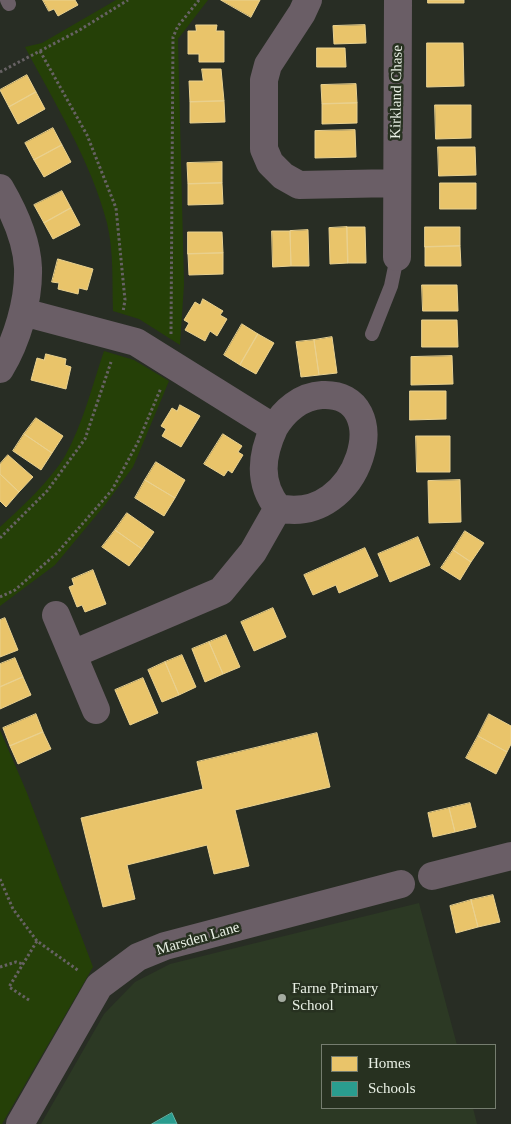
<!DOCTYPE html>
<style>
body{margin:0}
#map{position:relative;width:511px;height:1124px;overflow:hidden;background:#282d24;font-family:"Times New Roman",serif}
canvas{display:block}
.legend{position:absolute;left:321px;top:1044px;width:175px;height:65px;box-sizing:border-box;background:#273120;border:1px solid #757d6f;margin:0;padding:6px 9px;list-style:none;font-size:15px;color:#e9f0e5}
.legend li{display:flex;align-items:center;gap:10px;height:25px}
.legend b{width:25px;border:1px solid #757d6f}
</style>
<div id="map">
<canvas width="511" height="1124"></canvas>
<ul class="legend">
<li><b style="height:14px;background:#e9c46a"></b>Homes</li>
<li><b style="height:14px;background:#2a9d8f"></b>Schools</li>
</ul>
</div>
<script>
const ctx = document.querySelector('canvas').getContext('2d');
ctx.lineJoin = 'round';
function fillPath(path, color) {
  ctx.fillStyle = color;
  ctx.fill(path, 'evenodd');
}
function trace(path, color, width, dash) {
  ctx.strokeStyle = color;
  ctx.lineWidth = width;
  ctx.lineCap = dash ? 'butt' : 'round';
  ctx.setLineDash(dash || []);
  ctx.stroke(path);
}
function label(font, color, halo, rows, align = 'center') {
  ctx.font = font + ' "Times New Roman",serif';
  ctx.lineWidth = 5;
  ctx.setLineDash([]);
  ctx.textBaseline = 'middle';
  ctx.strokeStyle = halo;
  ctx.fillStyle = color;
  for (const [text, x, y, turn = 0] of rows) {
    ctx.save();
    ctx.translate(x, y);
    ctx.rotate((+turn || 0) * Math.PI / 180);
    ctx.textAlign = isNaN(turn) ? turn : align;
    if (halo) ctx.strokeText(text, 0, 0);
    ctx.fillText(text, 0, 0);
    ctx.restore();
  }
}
fillPath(new Path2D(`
 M419 903 457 1045H322V1108H473L477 1124H41L104 1014 135 982 170 964Z`), '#2c3924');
fillPath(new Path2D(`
 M116 0H208L178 39 184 284 180 345 139 319 113 311C112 282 114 252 107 223 91 161 55 104 25 47L42 43Z
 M104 351 134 360 169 381 133 467 105 505 55 565 0 606V527C22 507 50 481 65 456 83 424 92 386 104 351Z
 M0 730 27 793 93 967 2 1124H0Z`), '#254007');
const homes = new Path2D(`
 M43 0H75L78 5 58 16 54 9 49 11Z
 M221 0H260L251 17Z
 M428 0H464V3H428Z
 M196 25H217L216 31H224V62H199V54H188V31H196Z
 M365 25 366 43 334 44 333 26Z
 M427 43H463L464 86 427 87Z
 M317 48H345L346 67H317Z
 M202 69H221L224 101 190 102 189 81H203Z
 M27 75 36 92 9 107 0 90Z
 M356 84 357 103 322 104 321 85Z
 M36 92 45 109 18 124 9 107Z
 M224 101 225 122 190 123V102Z
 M357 103V123L322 124V104Z
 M435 105H471V138L436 139Z
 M53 128 62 145 34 160 25 143Z
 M355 130 356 157 315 158V131Z
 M62 145 71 162 44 177 34 160Z
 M438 147H475L476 175 439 176Z
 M222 162V183L188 184 187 163Z
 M222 183 223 204 188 205V184Z
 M440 183H476V209H440Z
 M62 191 71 208 44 223 34 205Z
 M71 208 80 225 53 239 44 223Z
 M347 227 348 263 330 264 329 228Z
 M347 227H365L366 263H348Z
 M425 227H460V246L425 247Z
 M308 230 309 266H291L290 231Z
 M272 231H290L291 266 273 267Z
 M188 232H222L223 253 188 254Z
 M460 246 461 266H425V247Z
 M223 253V274L189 275 188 254Z
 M58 259 93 269 87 290 79 288 78 294 58 289 59 283 52 282Z
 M422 285H457L458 311H423Z
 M203 299 223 311 220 315 227 319 217 336 210 331 205 341 185 330 189 323 184 320 195 302 200 305Z
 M422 320H457L458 347H422Z
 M242 324 258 334 240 365 224 355Z
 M258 334 274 343 256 374 240 365Z
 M332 337 337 373 319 375 314 340Z
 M314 340 319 375 301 377 296 342Z
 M46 354 66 359 65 365 71 367 66 389 31 380 37 358 44 360Z
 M452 356 453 384 411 385V357Z
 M410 391H446V419L410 420Z
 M180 405 200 416 181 447 162 436 166 429 161 426 172 408 177 411Z
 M36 418 63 436 52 453 24 434Z
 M24 434 52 453 41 470 13 451Z
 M223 434 242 446 238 452 243 455 232 473 228 470 224 476 204 464Z
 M416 436H450V472H417Z
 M8 455 33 477 19 492 0 474V464Z
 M156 462 185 480 175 498 145 480Z
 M0 474 19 492 6 507 0 501Z
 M145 480 175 498 164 516 135 498Z
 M460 480 461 522 429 523 428 481Z
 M127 513 154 532 142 549 115 530Z
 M115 530 142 549 129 566 102 547Z
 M465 531 484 543 471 562 453 550Z
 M418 537 430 565 390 582 378 554Z
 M365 548 378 576 339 593 336 585 313 595 304 575Z
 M453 550 471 562 460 580 441 568Z
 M93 570 106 604 85 612 82 605 77 607 69 587 74 585 72 579Z
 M273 608 286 637 254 651 241 622Z
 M5 618 18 650 0 657V620Z
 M226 635 240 667 223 674 209 642Z
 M209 642 223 674 205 682 192 649Z
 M182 655 196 687 179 695 165 662Z
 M15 658 23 677 0 687V664Z
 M165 662 179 695 162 702 148 670Z
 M23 677 31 695 0 709V687Z
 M143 678 158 713 130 725 115 690Z
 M36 714 43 732 10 746 3 728Z
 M489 714 511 726V744L507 752 478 736Z
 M43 732 51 749 18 764 10 746Z
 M317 733 330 787 235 810 249 866 214 874 207 845 127 865 135 899 103 907 81 818 203 789 197 762Z
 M478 736 507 752 496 774 466 758Z
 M470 803 476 827 455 832 449 808Z
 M449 808 455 832 433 837 428 813Z
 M493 895 500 922 478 927 471 900Z
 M471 900 478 927 456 933 450 906Z`);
fillPath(homes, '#e9c46a');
trace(homes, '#e9d18f', 1);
const schools = new Path2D(`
 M172 1113 177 1124H152Z`);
fillPath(schools, '#2a9d8f');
trace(schools, '#63b6a9', 1);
trace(new Path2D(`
 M40 51 87 135 116 208 125 300 123 312
 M0 72 78 31 128 0
 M171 334 173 37 178 26 199 0
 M0 538 47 491 85 439 111 362
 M0 597 15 590 57 553 112 490 138 442 161 388
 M0 879 13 909 37 941 79 971
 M0 967 16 962 23 964
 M29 1000 9 987 37 941`), '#676264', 3, [2.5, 2.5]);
trace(new Path2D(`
 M7 0 9 4
 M372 334 391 286 397 257`), '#6a5e66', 14);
trace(new Path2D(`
 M308 0 302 13 268 65 264 80V149L270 163 283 176 299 185 396 183
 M0 188C14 212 27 241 28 268 29 301 17 341 0 369
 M397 257 398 0
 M23 312 136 342 274 428C261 456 258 483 278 508L253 552 221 591 73 654
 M274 428C284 411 301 396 322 395 398 391 361 527 278 508
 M56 615 96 710
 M432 876 511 856
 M20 1124 99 986 138 957 165 946 401 884`), '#6a5e66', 28);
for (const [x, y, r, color] of [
 [282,998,5,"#a5aca1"]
]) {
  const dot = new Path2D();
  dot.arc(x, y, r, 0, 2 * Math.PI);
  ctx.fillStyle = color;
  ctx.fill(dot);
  trace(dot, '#273120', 2);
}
label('15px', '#e9f0e5', '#273120', [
 ["Kirkland Chase",397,92,-89],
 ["Marsden Lane",198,939,-16]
]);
label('15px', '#e9f0e5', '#273120', [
 ["Farne Primary",292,989],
 ["School",292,1006]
], 'left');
</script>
